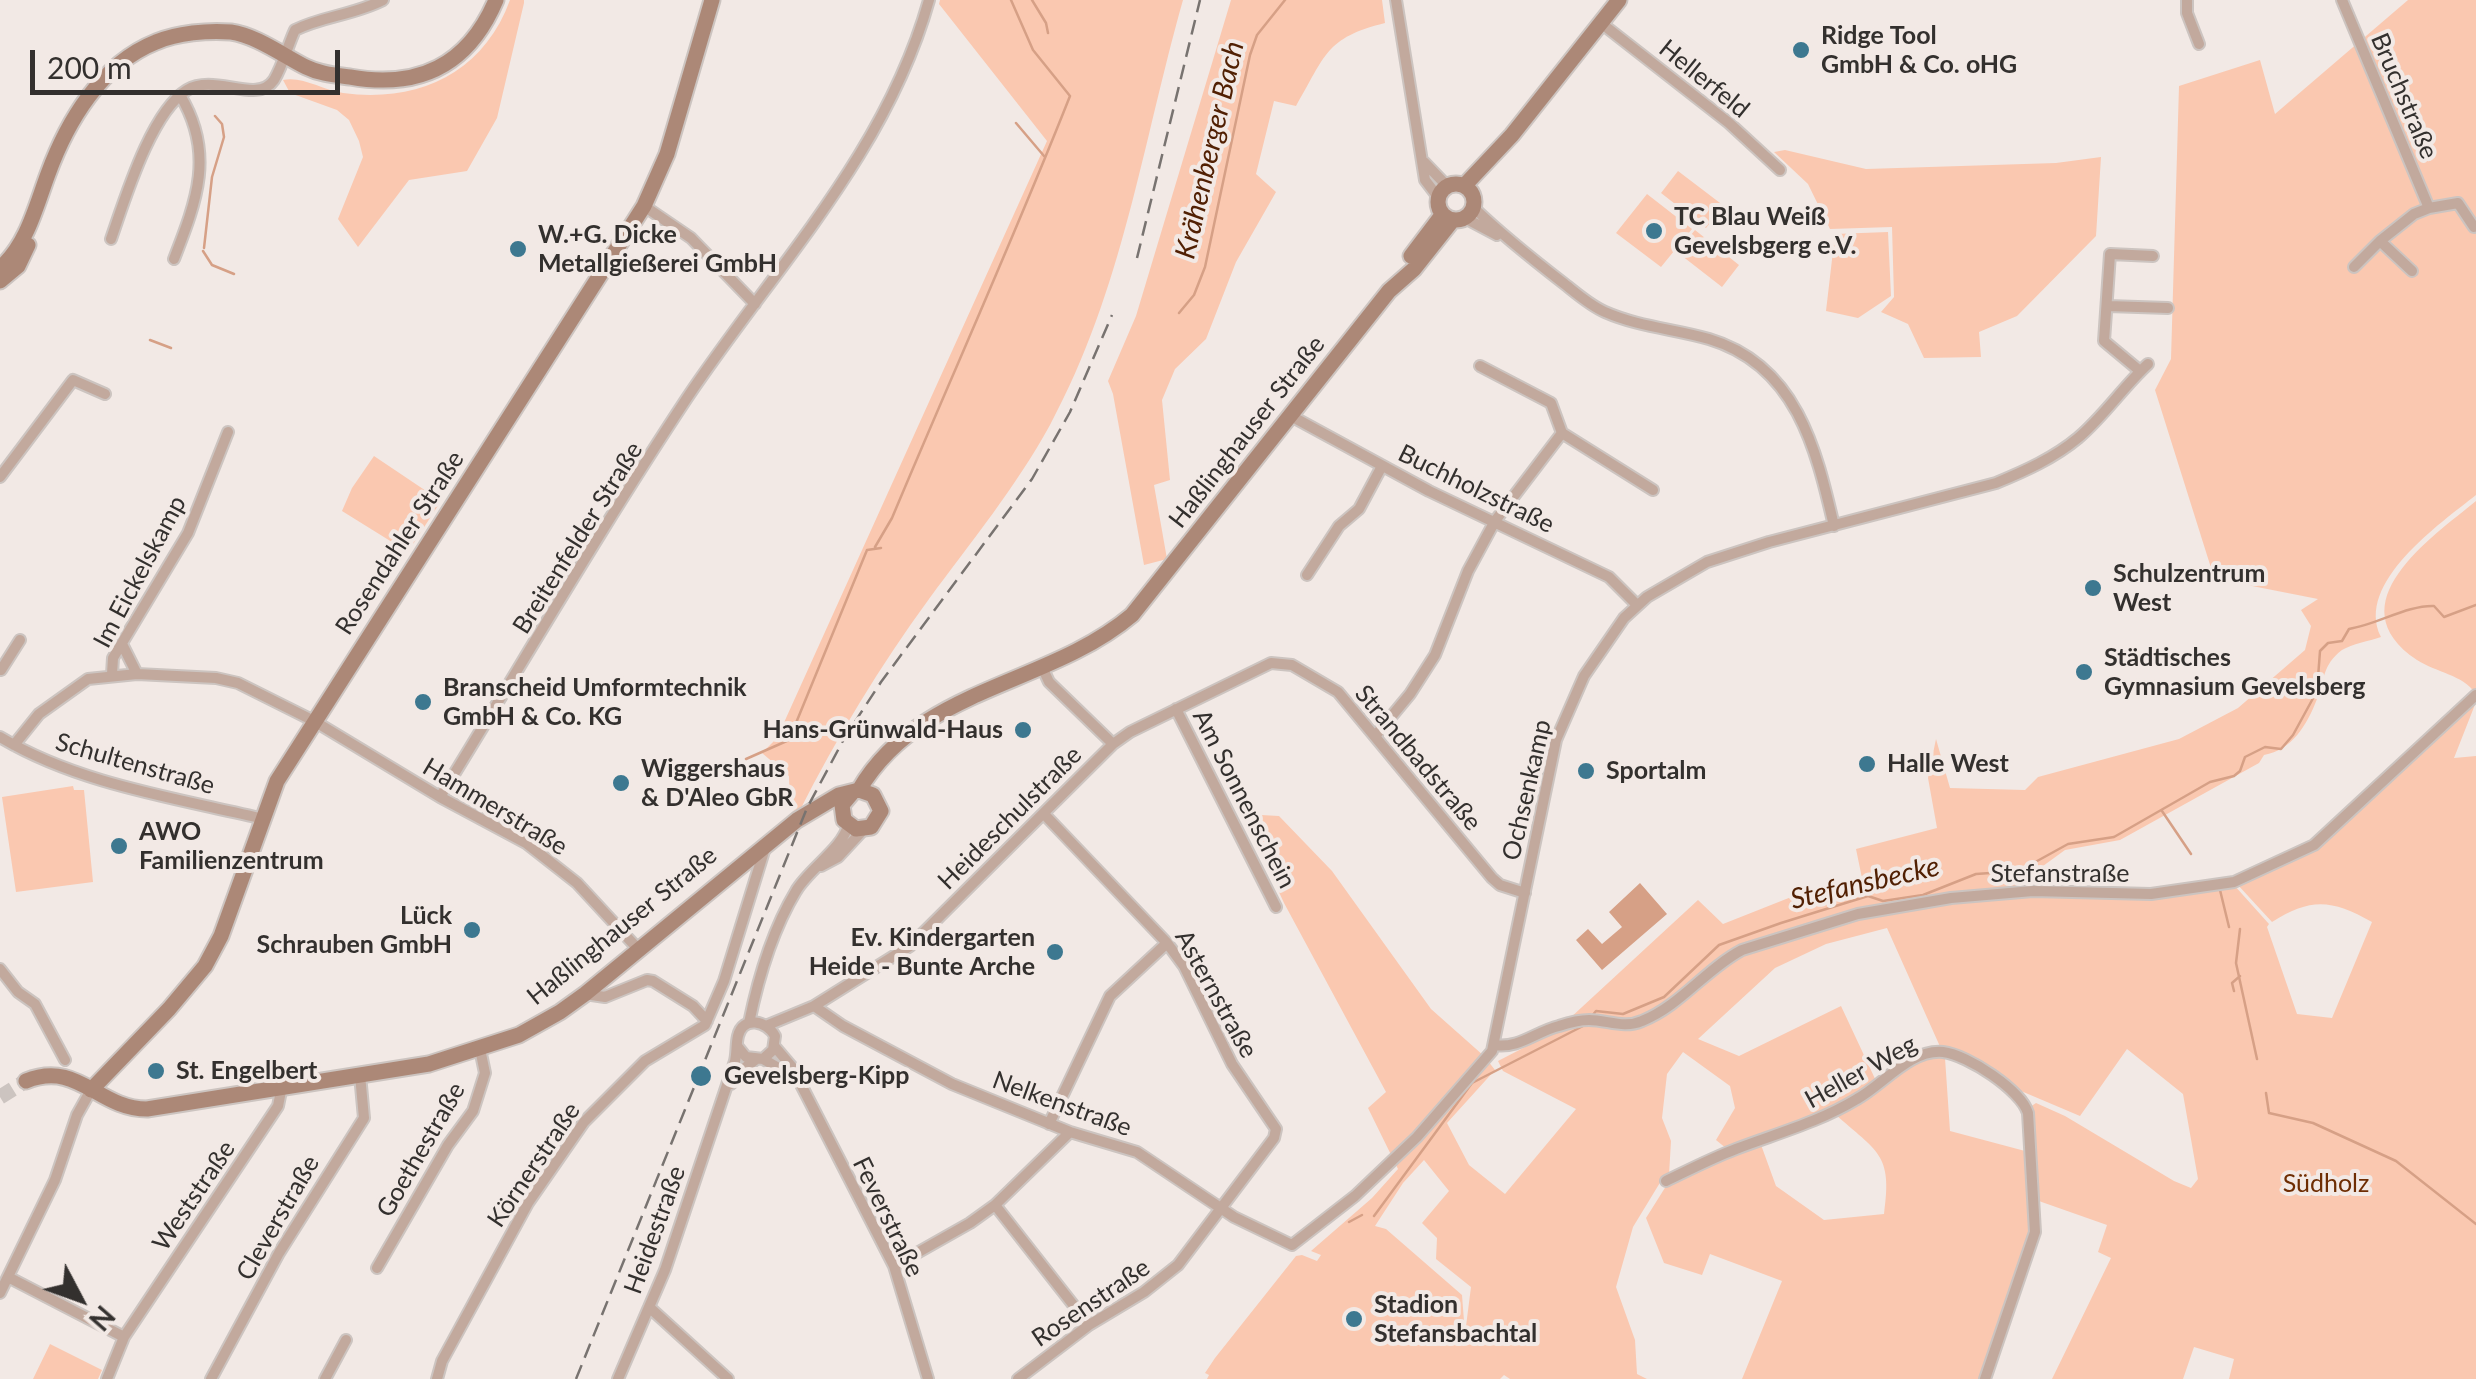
<!DOCTYPE html>
<meta charset="utf-8">
<style>
body{margin:0}
#map{position:relative;width:2476px;height:1379px;overflow:hidden;background:#f2e9e5;font-family:Lato,sans-serif}
canvas{display:block}
.north{position:absolute;left:30px;top:1249px;width:100px;height:100px;-webkit-text-stroke:8px #f2e9e5;paint-order:stroke;rotate:131deg;font-size:28px;font-weight:700;line-height:40px;text-align:center;color:#33302e}
.north::after{content:'';display:block;margin:auto;width:35px;height:45px;background:#33302e;clip-path:polygon(50% 0,100% 100%,50% 72%,0 100%)}
.scale{position:absolute;left:30px;top:50px;width:310px;height:45px;box-sizing:border-box;border:5px solid #33302e;border-top:0;padding-left:12px;font-size:30px;line-height:35px;white-space:nowrap;color:#33302e;-webkit-text-stroke:8px #f2e9e5;paint-order:stroke}
</style>
<div id="map">
<canvas width="2476" height="1379"></canvas>
<div class="north">N</div>
<div class="scale">200 m</div>
</div>
<script>
const ctx = document.querySelector('canvas').getContext('2d');
ctx.lineJoin = 'round';
function fillPath(path, color) {
  ctx.fillStyle = color;
  ctx.fill(path, 'evenodd');
}
function trace(path, color, width, dash) {
  ctx.strokeStyle = color;
  ctx.lineWidth = width;
  ctx.lineCap = dash ? 'butt' : 'round';
  ctx.setLineDash(dash || []);
  ctx.stroke(path);
}
function label(font, color, halo, rows, align = 'center') {
  ctx.font = font + ' Lato,sans-serif';
  ctx.lineWidth = 8;
  ctx.setLineDash([]);
  ctx.textBaseline = 'middle';
  ctx.strokeStyle = halo;
  ctx.fillStyle = color;
  for (const [text, x, y, turn = 0] of rows) {
    ctx.save();
    ctx.translate(x, y);
    ctx.rotate((+turn || 0) * Math.PI / 180);
    ctx.textAlign = isNaN(turn) ? turn : align;
    if (halo) ctx.strokeText(text, 0, 0);
    ctx.fillText(text, 0, 0);
    ctx.restore();
  }
}
fillPath(new Path2D(`
 M510 0H524V3L497 118 467 171 409 180 358 247 338 219 363 157 359 141 349 120 337 110 290 93 283 80C303 76 322 90 343 93 417 103 483 74 510 0Z
 M940 0H1183C1142 145 1123 290 1050 425 1016 487 971 542 929 599 880 666 837 737 799 812L790 809 789 776 762 753 777 738 1047 141 939 4Z
 M1231 0H1382L1385 23C1325 38 1326 55 1296 106L1274 101 1256 174 1276 192 1236 262 1206 339 1175 369 1162 400 1170 480 1154 485 1167 559 1144 565 1113 394 1108 381 1136 316Z
 M2408 0H2476V495C2441 523 2354 583 2381 637 2369 641 2352 644 2342 650 2322 665 2325 680 2317 699 2307 725 2292 750 2264 755L2259 763 2120 840 2065 850 2010 890 2156 891 2234 885 2269 924 2267 927 2297 1014 2332 1018 2372 922C2332 900 2312 897 2272 922L2237 884 2313 851 2476 702 2454 758 2476 756V1379H2229L2234 1359 2194 1347 2183 1379H2052L2111 1258 2098 1252 2107 1225 2036 1200 2030 1107 2036 1103 2065 1116 2174 1181 2191 1188 2198 1179 2183 1094 2127 1049 2080 1116 2021 1091 2003 1079 1942 1051 1887 928 1826 944 1775 968 1698 1039 1739 1056 1841 1006 1877 1083C1831 1114 1779 1132 1727 1149L1716 1140 1735 1108 1730 1086 1683 1052 1667 1074 1662 1118 1671 1141 1669 1175 1661 1181 1633 1227 1616 1287 1635 1340 1637 1374 1647 1379H1510L1504 1375 1500 1379H1207L1209 1375 1205 1373 1215 1358 1296 1256 1302 1255 1317 1261 1321 1255 1311 1251 1372 1198 1398 1169 1368 1108 1386 1092 1284 903 1243 814 1279 816 1332 871 1431 1009 1484 1056 1495 1070 1447 1123 1469 1165 1505 1194 1576 1109 1503 1071 1498 1061 1556 1031 1698 900 1723 924 1819 886 1863 883 1856 849 1937 828 1928 778 1936 739 1950 788 2025 790 2038 777 2179 739 2238 708 2305 650 2311 626 2301 610 2318 599 2247 585 2212 571 2155 390 2171 359 2179 86 2260 60 2275 114ZM1424 1160 1449 1191 1422 1223 1437 1238 1436 1259 1471 1287 1465 1334 1462 1295 1386 1229 1375 1226 1403 1183Z
 M1785 150 1866 169 2056 163 2101 157 2096 236 2017 316 1979 332 1981 357 1924 358 1908 324 1881 312 1894 297 1892 227 1830 229 1808 184 1774 152Z
 M1678 171 1724 206 1706 228 1661 193Z
 M1647 194 1692 229 1661 267 1616 233Z
 M1695 230 1739 265 1722 287 1677 252Z
 M1888 232 1891 296 1858 318 1826 311 1835 234Z
 M374 456 441 501 408 552 342 511 352 488Z
 M2476 501V694C2462 674 2437 673 2417 660 2334 604 2431 538 2476 501Z
 M73 786 74 790H84L93 882 16 892 2 797Z
 M1922 1058H1945L1950 1131 2025 1151 2032 1231 1981 1379H1742L1782 1281 1710 1254 1702 1275 1664 1263 1646 1218 1668 1183 1760 1142 1776 1186 1824 1220 1884 1214C1893 1153 1877 1152 1835 1114Z
 M50 1344 102 1370 98 1379H33Z`), '#fac8b0');
fillPath(new Path2D(`
 M1640 883 1667 914 1602 970 1576 940 1588 929 1602 944 1622 927 1609 912Z`), '#d6a086');
trace(new Path2D(`
 M1032 0 1046 23 1048 33
 M1016 123 1044 156
 M204 248 212 177 224 137 222 124 215 116
 M203 251 212 265 234 274
 M1179 313 1194 295 1205 267 1250 55 1257 35 1285 0
 M150 340 171 348
 M875 547 892 518C951 377 1014 238 1070 96L1033 50 1011 0
 M746 759 789 740 867 550 881 548
 M2162 811 2191 854
 M2220 890 2229 927
 M2240 929 2236 963 2257 1059
 M2234 991 2232 983 2240 976
 M1592 1016 1596 1011 1623 1014 1664 997 1719 945 1781 923 1868 896 1883 901 1923 895 1976 874 2019 871 2068 844 2114 837 2210 782 2234 776 2240 771 2245 757 2265 747 2281 749 2293 735 2317 691 2320 651 2328 643 2342 641 2349 629C2378 624 2408 605 2434 606L2444 617 2476 605
 M2266 1093 2269 1113 2313 1123 2396 1161 2476 1224
 M1374 1216 1472 1083 1583 1026
 M1349 1222 1362 1215`), '#d6a086', 2.5);
trace(new Path2D(`
 M0 1097 26 1081`), '#ccc4c0', 15, [15, 8]);
const minor = new Path2D(`
 M1396 0 1425 180 1438 197
 M2187 0V13L2199 44
 M2342 0 2429 208 2414 214 2380 241 2412 271
 M1601 23 1729 123 1780 170
 M1424 162 1447 186
 M644 206 691 238 755 304
 M1474 208C1502 235 1531 258 1562 282 1575 292 1589 305 1605 312 1639 327 1675 329 1709 339 1796 365 1816 448 1834 526
 M2429 208 2458 203 2474 227
 M1465 218 1497 235
 M111 239C125 199 151 112 187 90 215 73 257 105 274 80 283 65 288 45 295 30 323 16 354 15 383 0
 M174 259C197 200 215 153 180 95
 M2354 267 2380 241
 M2108 306 2168 308
 M1480 366 1551 403 1562 433 1653 490
 M2140 371 2104 341 2110 254 2153 256
 M1291 416 1429 491 1609 577 1637 605
 M0 477 73 380 105 394
 M1307 575 1339 526 1359 509 1382 466
 M122 644 137 674
 M1042 667 1049 682 1113 744
 M1 670 20 640
 M112 674 113 658 188 533 228 432
 M1176 709 1276 907
 M1376 735 1410 694 1435 655 1468 571 1495 521 1562 433
 M0 737C78 784 176 798 264 819
 M14 745 39 714 88 679 137 674 216 678 238 683 314 721 440 797 526 843 577 883 638 949
 M440 797C522 664 601 528 687 398 774 268 886 154 929 0
 M821 866 838 857 864 829
 M0 969 18 992 35 1004 65 1060
 M585 994 605 997 647 980 653 981 693 1006 707 1021
 M814 1006 843 1026 952 1084 1070 1132 1137 1152 1234 1217 1292 1245 1355 1196 1417 1137 1492 1051 1556 740 1584 676 1624 618 1647 597 1707 562 1769 542 1996 483C2025 471 2054 458 2078 438 2104 416 2123 387 2148 364
 M749 1023C758 979 773 929 796 891 808 870 844 847 848 825
 M768 1025 814 1006 910 946 1113 744 1130 732 1271 663 1292 665 1338 692 1492 878 1500 885 1525 893
 M1494 1045C1519 1049 1535 1032 1559 1026 1568 1023 1579 1020 1589 1020 1607 1020 1624 1029 1642 1021 1680 1006 1706 969 1742 950L1858 914 1951 898 2033 891 2151 894 2234 882 2314 845 2476 695
 M775 1047 792 1067 894 1266 928 1379
 M763 1059 796 1078
 M731 1084 741 1071 755 1060
 M1049 1124 1110 996 1167 943
 M1666 1181C1689 1170 1712 1158 1736 1149 1778 1133 1819 1122 1857 1099 1883 1085 1910 1049 1943 1052 1968 1055 2021 1090 2028 1113L2035 1232 1985 1379
 M995 1205 1089 1325
 M894 1266 970 1223 995 1205 1070 1132
 M377 1268 448 1145 473 1111 485 1073 480 1049
 M8 1277 124 1337
 M0 1293 55 1180 77 1115 91 1090
 M649 1307 728 1379
 M107 1379 124 1337 278 1106 282 1086
 M211 1379 279 1253 364 1118 360 1075
 M325 1379 346 1340
 M437 1379 442 1361 528 1203 584 1122 645 1061 705 1025 724 981 765 848
 M618 1379 665 1270 735 1061C737 1053 736 1044 738 1036 743 1015 767 1021 775 1036L773 1050 763 1059 746 1057 738 1047
 M1018 1379 1089 1325 1144 1292 1178 1265 1274 1138 1276 1129 1232 1064 1184 966 1167 943 1044 814`);
const secondary = new Path2D(`
 M1438 202a18 18 0 1 1 36 0a18 18 0 1 1-36 0Z
 M1464 186 1512 135 1619 0
 M1411 256 1442 215
 M0 268C27 245 36 206 48 174 67 122 101 64 156 42 177 33 208 30 231 32 255 35 284 56 306 67 320 74 335 75 350 77 418 89 468 66 496 0
 M0 281 18 266 28 245
 M859 790C919 687 1048 686 1132 615L1389 291 1414 269 1452 221
 M26 1081C78 1060 98 1109 147 1109L429 1064 519 1035 560 1012 585 994 797 820 839 795 859 790 873 795 881 811 871 827 856 829 844 820 842 805 853 792
 M91 1090 169 1009 205 966 221 936 277 781 644 206 667 154 712 0`);
trace(minor, '#ccc4c0', 14);
trace(secondary, '#ccc4c0', 19);
trace(minor, '#c2a99d', 10);
trace(secondary, '#ac8877', 15);
trace(new Path2D(`
 M1137 258 1200 0
 M576 1379 807 808 845 737 881 682 1032 479 1070 412 1112 315`), '#787370', 2.5, [15, 8]);
for (const [x, y, r, color] of [
 [1801,50,10,"#3d7890"],
 [1654,231,10,"#3d7890"],
 [518,249,10,"#3d7890"],
 [2093,588,10,"#3d7890"],
 [2084,672,10,"#3d7890"],
 [423,702,10,"#3d7890"],
 [1023,730,10,"#3d7890"],
 [1867,764,10,"#3d7890"],
 [1586,771,10,"#3d7890"],
 [621,783,10,"#3d7890"],
 [119,846,10,"#3d7890"],
 [472,930,10,"#3d7890"],
 [1055,952,10,"#3d7890"],
 [156,1071,10,"#3d7890"],
 [701,1076,12,"#3d7890"],
 [1354,1319,10,"#3d7890"]
]) {
  const dot = new Path2D();
  dot.arc(x, y, r, 0, 2 * Math.PI);
  ctx.fillStyle = color;
  ctx.fill(dot);
  trace(dot, '#f2e9e5', 4);
}
label('bold 25px', '#33302e', '#f2e9e5', [
 ["Ridge Tool",1821,36],
 ["GmbH & Co. oHG",1821,65],
 ["TC Blau Weiß",1674,217],
 ["Gevelsbgerg e.V.",1674,246],
 ["W.+G. Dicke",538,235],
 ["Metallgießerei GmbH",538,264],
 ["Schulzentrum",2113,574],
 ["West",2113,603],
 ["Städtisches",2104,658],
 ["Gymnasium Gevelsberg",2104,687],
 ["Branscheid Umformtechnik",443,688],
 ["GmbH & Co. KG",443,717],
 ["Hans-Grünwald-Haus",1003,730,"right"],
 ["Halle West",1887,764],
 ["Wiggershaus",641,769],
 ["& D'Aleo GbR",641,798],
 ["Sportalm",1606,771],
 ["AWO",139,832],
 ["Familienzentrum",139,861],
 ["Lück",452,916,"right"],
 ["Schrauben GmbH",452,945,"right"],
 ["Ev. Kindergarten",1035,938,"right"],
 ["Heide - Bunte Arche",1035,967,"right"],
 ["St. Engelbert",176,1071],
 ["Gevelsberg-Kipp",724,1076],
 ["Stadion",1374,1305],
 ["Stefansbachtal",1374,1334]
], 'left');
label('25px', '#33302e', '#f2e9e5', [
 ["Hellerfeld",1704,79,39],
 ["Bruchstraße",2404,96,67],
 ["Haßlinghauser Straße",1247,432,-52],
 ["Buchholzstraße",1476,489,26],
 ["Breitenfelder Straße",578,538,-58],
 ["Rosendahler Straße",400,543,-57],
 ["Im Eickelskamp",140,572,-62],
 ["Strandbadstraße",1418,758,50],
 ["Schultenstraße",135,764,16],
 ["Ochsenkamp",1527,790,-77],
 ["Am Sonnenschein",1244,799,63],
 ["Hammerstraße",495,807,31],
 ["Heideschulstraße",1010,818,-45],
 ["Stefanstraße",2060,874],
 ["Haßlinghauser Straße",622,926,-39],
 ["Asternstraße",1216,994,61],
 ["Heller Weg",1861,1072,-29],
 ["Nelkenstraße",1062,1104,20],
 ["Goethestraße",421,1150,-60],
 ["Körnerstraße",534,1165,-56],
 ["Weststraße",194,1196,-56],
 ["Feverstraße",888,1217,64],
 ["Cleverstraße",278,1218,-60],
 ["Heidestraße",655,1230,-70],
 ["Rosenstraße",1091,1303,-34]
]);
label('25px', '#6e2d03', '#f2e9e5', [
 ["Südholz",2326,1184]
]);
label('italic 28px', '#512003', '#f2e9e5', [
 ["Krähenberger Bach",1210,150,-77],
 ["Stefansbecke",1865,883,-13]
]);
</script>
